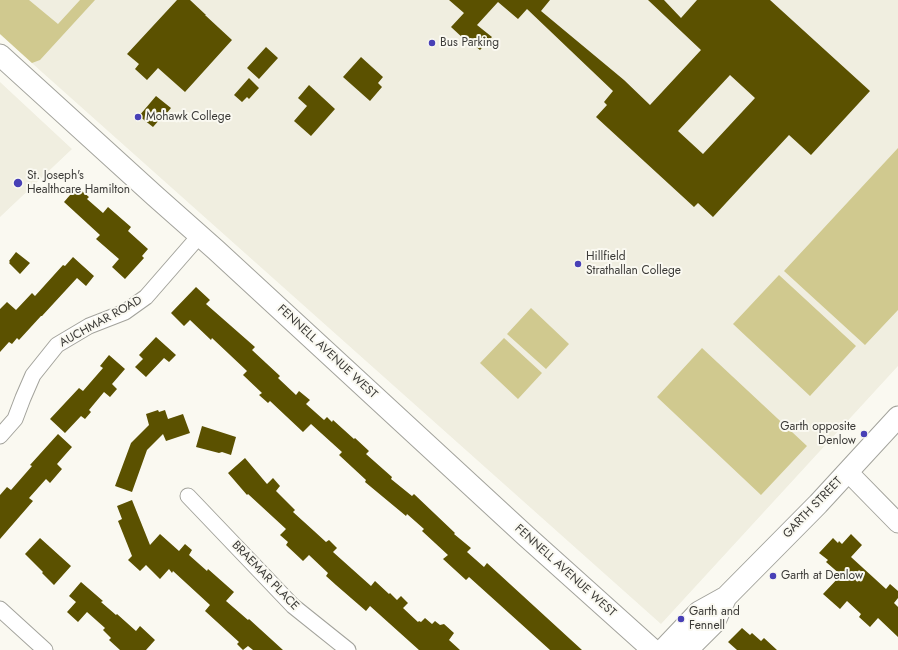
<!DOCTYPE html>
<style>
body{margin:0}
canvas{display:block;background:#faf9f1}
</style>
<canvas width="898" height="650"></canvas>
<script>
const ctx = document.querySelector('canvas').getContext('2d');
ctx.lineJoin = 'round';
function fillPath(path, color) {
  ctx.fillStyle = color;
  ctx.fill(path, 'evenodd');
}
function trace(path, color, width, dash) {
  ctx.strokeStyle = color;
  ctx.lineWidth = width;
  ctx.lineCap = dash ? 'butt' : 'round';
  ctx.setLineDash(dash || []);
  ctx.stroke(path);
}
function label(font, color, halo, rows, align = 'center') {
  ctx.font = font + ' Jost,sans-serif';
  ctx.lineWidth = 4;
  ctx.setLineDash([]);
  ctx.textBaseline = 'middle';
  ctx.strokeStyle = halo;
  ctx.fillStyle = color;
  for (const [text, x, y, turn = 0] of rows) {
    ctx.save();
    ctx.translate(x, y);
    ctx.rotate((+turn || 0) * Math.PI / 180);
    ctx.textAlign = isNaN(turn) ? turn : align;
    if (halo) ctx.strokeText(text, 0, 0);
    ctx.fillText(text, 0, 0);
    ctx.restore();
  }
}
fillPath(new Path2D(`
 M0 0H898V366L661 624 43 73 0 34Z
 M0 82 72 149 0 217Z`), '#f0eee0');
fillPath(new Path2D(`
 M0 0H29L58 24 80 0H95L40 60 32 63 0 34Z
 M898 148V310L865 345 784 271Z
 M779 275 856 346 810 396 733 324Z
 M531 308 569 344 546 369 507 334Z
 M504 338 542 373 518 399 480 363Z
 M702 348 807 446 761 495 657 397Z`), '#d0c98f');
fillPath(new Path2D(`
 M177 0H190L206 15H205L232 40 185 92 158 68 147 80 135 69 139 64 127 54Z
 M449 0H550L541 11 624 80 650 105 701 50 648 0H664L681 18 697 0H770L870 91 811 155 789 135 713 217 698 203 694 207 596 117 607 105 604 102 613 91 527 9 518 19 498 2 477 25 492 37 480 50 465 38 464 39 451 27 464 13ZM730 75 755 98 703 154 678 131Z
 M266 47 278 58 259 79 247 68Z
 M361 57 383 77 378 83 382 87 370 101 343 77Z
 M249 78 259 88 249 99 247 97 242 102 234 95Z
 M309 85 335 109 311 136 294 121 307 106 298 98Z
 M156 96 171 108 161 120 160 119 153 127 139 116Z
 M77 187 89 197 87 199 103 213 108 207 131 227 128 231 148 249 142 256 144 258 125 279 112 267 119 259 96 239 100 235 64 202Z
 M16 252 30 263 20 274 9 263 10 262 9 261Z
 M73 257 94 276 86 286 77 278 42 316H41L19 340 17 338 12 344 9 342 0 352V309L7 302 16 310 32 293 35 296 63 265 65 266Z
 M196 287 210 300 206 304 255 347 252 350 280 376 278 378 296 395 299 391 310 400 306 404 324 420 327 417 332 422 333 420 354 439 355 438 369 451 366 454 392 477 391 479 412 496 414 494 455 533 454 534 471 548 467 552 484 567 487 563 582 650H550L469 577 466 580 443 559 448 555 422 531 424 529 407 514 406 516 365 482 366 480 339 455 342 452 311 424 303 432 270 401 268 403 259 395 262 393 243 375 247 371 212 338 211 340 190 320 184 326 171 313Z
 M156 337 176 355 169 362 164 358 146 377 135 367 143 359 139 355Z
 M109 355 125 369 112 384 117 389 110 397 104 392 89 410 91 412 85 419 81 416 65 433 50 419 79 388 83 391 103 368 100 366Z
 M158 410 159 412 165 410 168 419 183 414 190 433 166 441 163 434 147 450 132 492 115 486 131 443 149 425 146 414Z
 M202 426 236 437 231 455 222 452 219 453 196 447Z
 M58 434 72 447 57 464 62 469 50 483 46 479 29 498 33 501 0 539V495L7 487 11 490 32 466 30 465Z
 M245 458 267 484 273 478 280 486 276 491 295 510 293 512 314 531 326 542 329 540 337 548 333 552 371 586 375 581 389 594 390 593 397 600 401 596 408 603 403 608 418 622 419 621 421 622 425 618 432 624 435 621 440 625 444 624 454 633 449 640 460 650H419L370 606 366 611 336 585 326 576 328 573 309 555 303 561 286 545 288 542 280 535 286 529 248 494 247 495 228 473Z
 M132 500 150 545 160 534 179 551 185 544 192 550 189 555 207 571 208 569 234 592 226 601 248 620 249 619 283 650H253L248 646 243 650 237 644 239 642 205 611 210 605 173 571 172 573 169 569 160 579 146 565 140 571 128 560 132 556 118 521 122 519 117 506Z
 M851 534 862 545 851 557 886 589 890 584 898 591V598L894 603 898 607V637L878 618 870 627 859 617 861 614 847 601 840 609 823 594 841 575 826 562 828 560 819 553 833 538 838 543 839 541 842 544Z
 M40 538 71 566 54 585 42 573 43 572 25 554Z
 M81 582 103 601 101 602 116 615 117 614 136 631 140 626 155 640 146 650H120L109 640 111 638 103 630 105 628 87 612 78 622 67 612 76 602 69 596Z
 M742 628 750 635 752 633 761 641 764 638 777 650H737L728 642Z`), '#5b5100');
const minor = new Path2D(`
 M0 436 15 419 23 398 33 375 57 345 89 326 125 312 146 297 200 235
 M188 496 293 606 348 650
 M0 609 45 650`);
const tertiary = new Path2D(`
 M848 472 898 523`);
const secondary = new Path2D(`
 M0 55 155 196 216 250 526 536 653 650
 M663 650 699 612 726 597 818 504 898 417
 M687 650 714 623 726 597`);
trace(minor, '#a3a39c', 17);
trace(tertiary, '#a3a39c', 21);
trace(secondary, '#a3a39c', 23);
trace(minor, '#fff', 15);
trace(tertiary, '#fff', 19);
trace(secondary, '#fff', 21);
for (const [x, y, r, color] of [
 [432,43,4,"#4840b6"],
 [138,117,4,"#4840b6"],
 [18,183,5,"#4840b6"],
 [578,264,4,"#4840b6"],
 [864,434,4,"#4840b6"],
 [773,576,4,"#4840b6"],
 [681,619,4,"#4840b6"]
]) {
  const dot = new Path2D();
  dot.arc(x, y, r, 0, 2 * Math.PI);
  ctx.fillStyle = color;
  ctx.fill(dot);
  trace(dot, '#faf9f1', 1.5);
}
label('12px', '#3c3b38', '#faf9f1', [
 ["Bus Parking",440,43],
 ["Mohawk College",146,117],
 ["St. Joseph's",27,176],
 ["Healthcare Hamilton",27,190],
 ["Hillfield",586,257],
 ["Strathallan College",586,271],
 ["Garth opposite",856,427,"right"],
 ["Denlow",856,441,"right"],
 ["Garth at Denlow",781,576],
 ["Garth and",689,612],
 ["Fennell",689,626]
], 'left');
label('12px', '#3c3b38', '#faf9f1', [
 ["AUCHMAR ROAD",101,322,-29],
 ["FENNELL AVENUE WEST",327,352,43],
 ["GARTH STREET",813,508,-46],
 ["FENNELL AVENUE WEST",565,571,42],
 ["BRAEMAR PLACE",265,576,46]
]);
</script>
